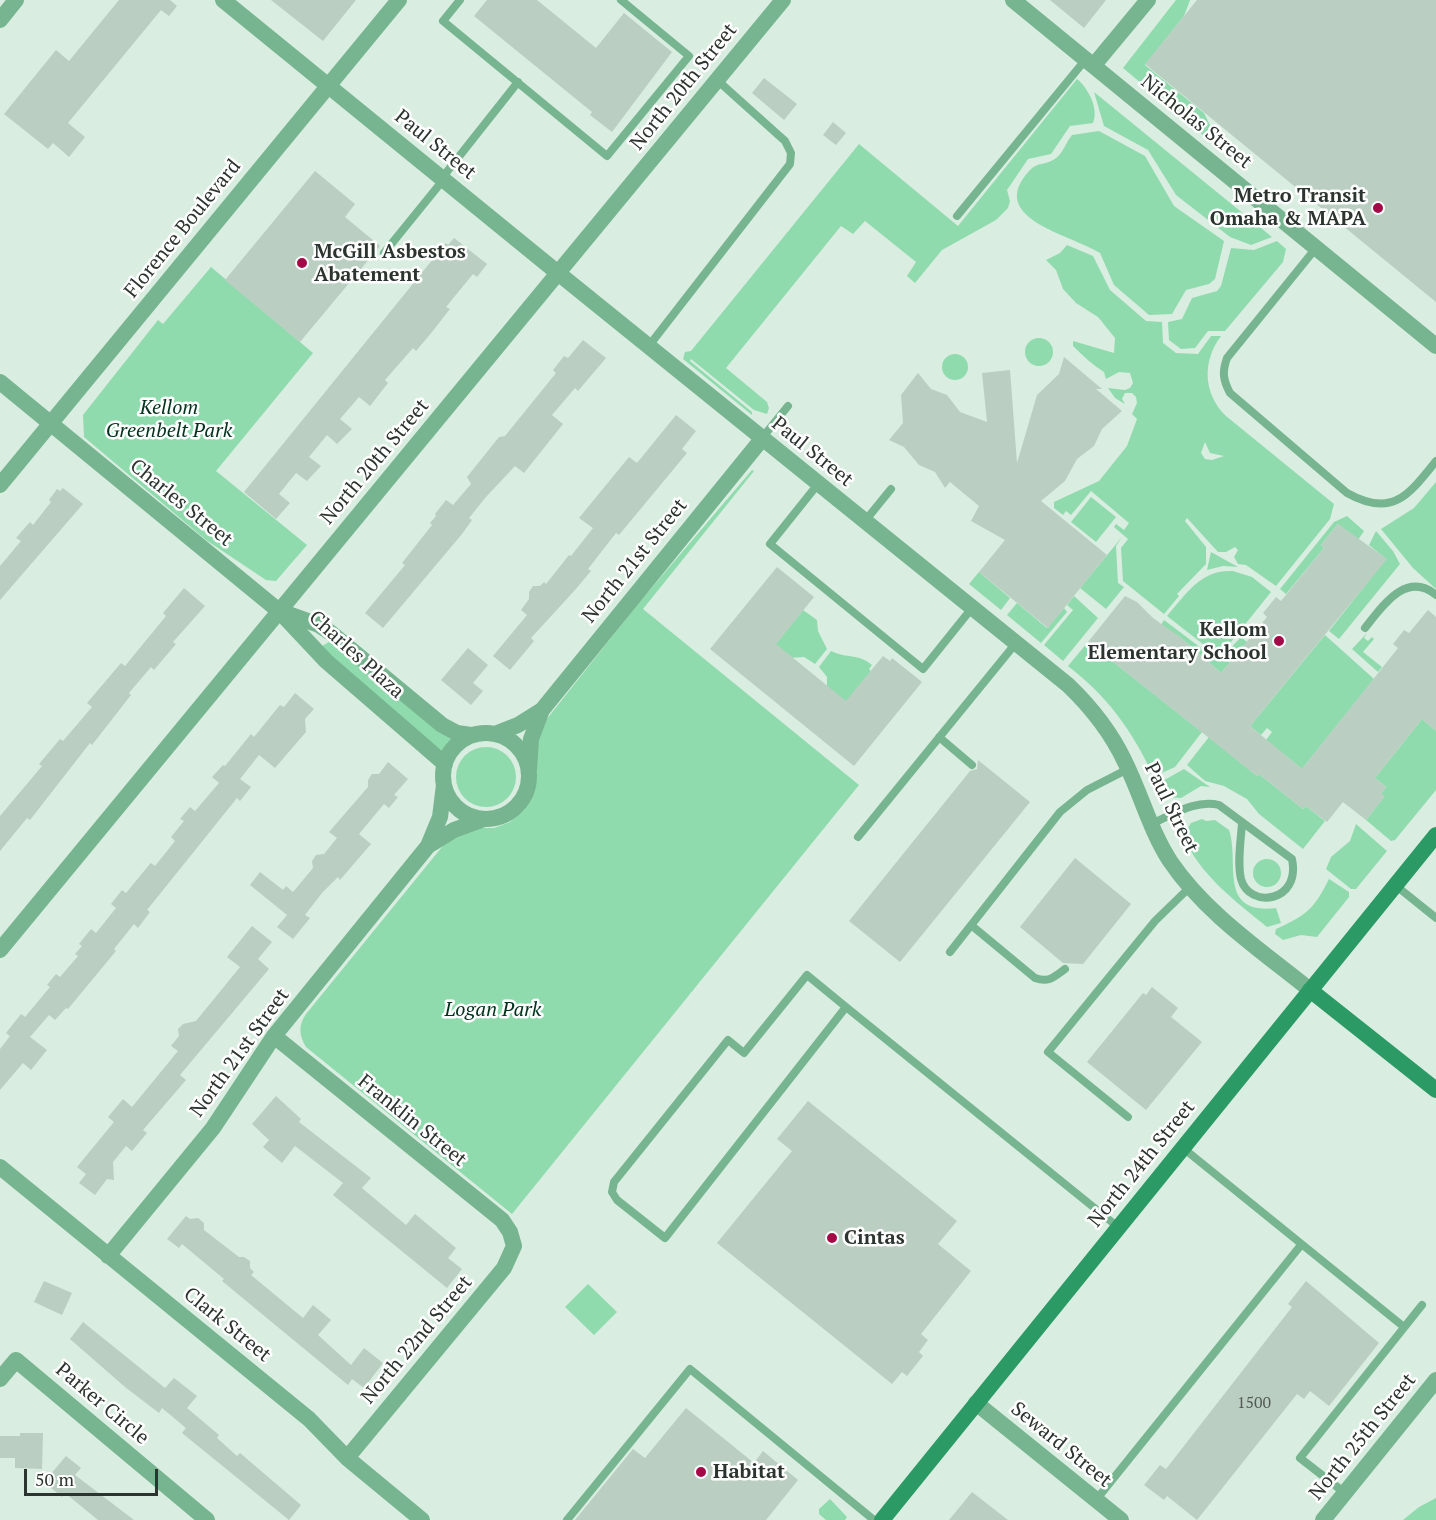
<!DOCTYPE html>
<style>
body{margin:0}
#map{position:relative;width:1436px;height:1520px;overflow:hidden;background:#d9ede0;font-family:"PT Serif",serif}
canvas{display:block}
.scale{position:absolute;left:24px;top:1469px;width:134px;height:27px;box-sizing:border-box;border:3px solid #2c342f;border-top:0;padding-left:8px;font-size:18px;line-height:21px;white-space:nowrap;color:#2c342f;-webkit-text-stroke:4px #fff;paint-order:stroke}
</style>
<div id="map">
<canvas width="1436" height="1520"></canvas>
<div class="scale">50 m</div>
</div>
<script>
const ctx = document.querySelector('canvas').getContext('2d');
ctx.lineJoin = 'round';
function fillPath(path, color) {
  ctx.fillStyle = color;
  ctx.fill(path, 'evenodd');
}
function trace(path, color, width, dash) {
  ctx.strokeStyle = color;
  ctx.lineWidth = width;
  ctx.lineCap = dash ? 'butt' : 'round';
  ctx.setLineDash(dash || []);
  ctx.stroke(path);
}
function label(font, color, halo, rows, align = 'center') {
  ctx.font = font + ' "PT Serif",serif';
  ctx.lineWidth = 5;
  ctx.setLineDash([]);
  ctx.textBaseline = 'middle';
  ctx.strokeStyle = halo;
  ctx.fillStyle = color;
  for (const [text, x, y, turn = 0] of rows) {
    ctx.save();
    ctx.translate(x, y);
    ctx.rotate((+turn || 0) * Math.PI / 180);
    ctx.textAlign = isNaN(turn) ? turn : align;
    if (halo) ctx.strokeText(text, 0, 0);
    ctx.fillText(text, 0, 0);
    ctx.restore();
  }
}
fillPath(new Path2D(`
 M1176 0H1190L1184 16 1145 65 1204 113 1223 152 1123 68Z
 M1077 79C1088 88 1099 108 1093 123L1070 126 1051 154 1028 159 1007 190 1010 201 1008 208 996 220 942 250 915 283 907 276 916 262 865 221 853 234 841 226 726 368 767 402 769 408 767 414 754 410 691 359 690 361 752 412V415L683 359 685 352 691 351 859 144 958 226Z
 M1094 92 1272 237 1251 245 1230 237 1176 195 1148 150 1104 126Z
 M1099 131 1145 156 1174 206 1224 241 1215 279 1209 284 1186 290 1172 314 1149 315 1114 285 1100 253C1070 234 982 218 1032 168 1038 163 1047 164 1053 160 1062 156 1066 142 1072 135Z
 M1277 241 1286 249 1283 262 1225 331H1208L1195 348 1181 349 1169 340 1168 322 1182 319 1192 298 1217 291 1221 286 1231 248 1254 250Z
 M1067 245 1093 256 1110 290 1146 321 1162 322 1163 343 1176 353 1198 354 1211 336H1221C1202 361 1203 394 1226 416L1334 504 1330 519 1276 586 1246 565 1238 564 1234 557 1238 550 1235 547 1226 552H1218L1187 518 1185 521 1206 547V564L1177 594 1179 596 1164 614 1123 581 1121 548 1128 539 1114 527 1116 524 1124 530 1129 523 1091 491 1071 515 1066 511 1063 515 1054 508V502L1099 481 1127 446 1137 419 1132 414 1137 403 1136 397 1132 393H1125L1122 399 1125 404 1115 398 1108 388 1125 390 1130 388 1133 383 1130 373 1119 372 1106 379 1104 372C1093 365 1083 356 1073 346V341L1114 353 1115 338 1098 317 1076 303 1063 289 1056 270 1046 260 1060 253ZM1205 442 1210 453 1224 456 1212 460 1205 459 1201 453Z
 M211 267 313 353 216 471 307 545 276 581 266 580 206 540 84 437 83 415 158 320 163 324Z
 M1025 352a14 14 0 1 1 28 0a14 14 0 1 1-28 0Z
 M942 367a13 13 0 1 1 26 0a13 13 0 1 1-26 0Z
 M752 470 754 471 643 609 859 785 512 1214 306 1047C299 1035 298 1026 306 1014L446 842 476 828H494L510 822 525 809 535 786 534 752 546 720 637 605Z
 M1436 482V589L1413 568 1381 529 1414 508Z
 M1091 497 1116 517 1096 542 1071 522Z
 M1347 516 1364 531 1358 540 1338 524 1321 545 1324 548 1286 594 1280 589 1334 522Z
 M1376 531 1393 551 1400 564 1339 639 1329 631 1386 559 1369 545Z
 M1122 537 1116 546 1118 583 1124 587 1106 609 1080 588Z
 M1211 552 1238 567 1223 566 1207 570Z
 M1233 571 1252 577 1271 592 1227 647 1213 652 1167 616C1186 594 1201 569 1233 571Z
 M979 572 1010 598 1001 610 969 584Z
 M1074 596 1098 618 1063 661 1044 645 1073 610 1067 605Z
 M1017 603 1047 628 1064 608 1067 612 1041 643 1007 615Z
 M803 610 817 620 818 631 827 649 815 664 804 657 789 658 770 651Z
 M1164 620 1213 657 1225 654 1241 637 1247 642 1221 673 1180 637 1161 625Z
 M1367 633 1364 638 1368 641 1372 637 1374 639 1363 652 1382 667 1378 672 1352 649Z
 M1325 635 1374 679 1302 769 1266 740 1272 732 1267 728 1261 735 1250 726Z
 M329 642 452 738 442 751 322 652V646Z
 M1088 642 1202 732 1175 767 1157 775 1152 773C1131 729 1107 696 1068 666Z
 M831 651C848 659 858 653 872 665L869 669 871 671 840 709 827 698V677L819 667Z
 M1422 719 1436 731V790L1395 840 1391 841 1366 820 1384 797 1381 794 1386 787 1375 778Z
 M1209 737 1257 776 1259 774 1303 809 1306 806 1325 821 1303 849 1259 814 1247 799 1224 786 1205 781 1187 765Z
 M456 777a30 30 0 1 1 60 0a30 30 0 1 1-60 0Z
 M1184 769 1210 787 1201 786 1181 798 1164 797 1159 783Z
 M1202 819 1206 821 1215 820 1229 830C1240 862 1217 915 1276 908L1281 923 1267 927C1235 901 1200 875 1183 836L1191 823Z
 M1356 824 1387 851 1356 889H1351L1326 869 1331 857 1350 841Z
 M1253 873a14 14 0 1 1 28 0a14 14 0 1 1-28 0Z
 M1329 879 1349 892V897L1317 937 1301 935 1283 940 1275 934 1276 929C1307 915 1314 909 1329 879Z
 M588 1284 617 1312 594 1335 565 1307Z
 M1436 1498V1520H1403L1419 1507Z
 M830 1499 847 1517 845 1520H826L819 1514V1509Z`), '#90dbae');
fillPath(new Path2D(`
 M119 0H170L177 6 169 16 161 10 68 123 85 137 69 157 53 143 48 149 4 114 56 50 69 61Z
 M271 0H356L323 41Z
 M487 0H537L596 48 624 13 672 52 612 132 590 115 592 112 474 16Z
 M1050 0H1106L1084 28Z
 M1197 0H1436V302L1145 64Z
 M764 78 797 104 784 120 752 93Z
 M833 122 846 133 836 145 823 135Z
 M315 171 355 204 345 217 380 246 300 342 225 280Z
 M454 238 487 264 477 277 473 274 446 307 450 309 432 332 416 351 413 348 385 380 388 383 370 406 359 397 340 419 352 429 337 444 327 435 309 457 321 466 307 481 296 473 279 494 290 503 276 519 244 492 446 243 448 245Z
 M583 340 606 358 578 391 575 388 552 415 563 424 524 473 515 466 486 497 469 518 472 520 462 534 383 628 365 613 405 565 402 563 432 525 430 523 436 516 435 514 446 500 453 505 471 484 467 477 499 437 505 436 556 373 553 370 564 356 568 358Z
 M1064 357 1102 389H1096L1122 411 1102 429 1094 446 1077 459 1065 481 1041 501 1107 555 1048 628 979 572 1005 540 971 521 979 506 950 482 945 488 935 472 919 465 904 447 889 440 903 423 901 395 918 373 931 389 947 395 960 412 987 422 982 373 1010 370 1017 463 1037 395 1059 374Z
 M676 415 696 431 682 449 687 453 619 535 616 533 588 569 591 571 575 590 531 638 534 641 510 670 493 656 527 615 521 610 529 599V592L533 586H540L544 582 546 584 569 555 571 556 593 528 579 518 629 457 637 463Z
 M63 488 83 504 0 600V566L21 541 16 538 30 522 33 525 51 502 49 500 57 489 60 491Z
 M1338 524 1387 559 1250 726 1302 769 1398 648 1393 644 1404 630 1409 633 1428 610 1436 617V731L1422 719 1375 778 1386 787 1381 794 1385 796 1366 820 1343 802 1327 822 1306 806 1303 809 1259 774 1257 776 1088 642 1125 596 1137 602 1153 618 1180 637 1221 673 1267 617 1263 613 1276 597 1281 601 1324 548 1321 545Z
 M777 567 814 597 776 644 846 701 883 656 890 661 892 658 922 682 854 766 710 649Z
 M184 588 205 606 173 642 176 644 154 670 151 667 129 693 131 695 92 745 90 743 30 820 27 818 0 851V816L42 766 39 764 60 739 63 741 92 707 87 703 121 663 125 666 166 616 163 613Z
 M468 648 488 665 473 683 483 691 471 705 441 680Z
 M295 693 314 709 305 719 306 732 275 768 259 755 240 779 251 787 240 801 237 798 147 910 150 912 138 928 134 924 114 949 116 951 68 1009 66 1008 55 1020 49 1015 30 1037 47 1050 31 1070 23 1063 0 1090V1049L10 1036 6 1033 21 1014 25 1017 50 987 47 985 56 974 60 977 78 956 75 954 82 946 79 944 91 929 96 933 116 908 111 904 122 890 126 893 149 865 151 863 155 866 175 841 171 837 184 821 180 819 190 807 195 811 219 783 212 777 223 765 225 766 251 734 254 737 280 705 284 707Z
 M978 760 1030 802 900 962 849 921 970 771 977 769Z
 M388 762 408 779 394 795 398 797 389 808 384 804 359 834 371 844 340 880 338 877 322 893 305 915 310 918 293 939 277 927 287 915 250 885 260 872 283 890 286 886 293 892 313 868 312 861 316 855 324 854 337 838 329 832 368 787V780L372 774H379Z
 M1075 858 1131 904 1083 964 1063 963 1020 927Z
 M252 926 272 942 258 959 269 969 180 1075 186 1080 143 1130 147 1133 132 1151 126 1146 113 1162 114 1180 107 1179 95 1195 79 1183 86 1174 77 1167 114 1122 108 1117 123 1099 132 1107 178 1051 171 1046 179 1036 178 1029 183 1024 196 1021 240 967 227 957Z
 M1152 987 1178 1008 1171 1017 1202 1042 1146 1110 1087 1062 1143 993 1146 995Z
 M276 1096 301 1119 299 1122 371 1178 362 1188 406 1225 415 1214 456 1248 448 1258 462 1269 447 1288 333 1195 343 1183 295 1146 282 1163 263 1147 269 1140 252 1124Z
 M808 1101 957 1221 938 1244 971 1271 921 1334 928 1340 919 1352 923 1356 907 1376 902 1372 892 1384 717 1243 792 1151 777 1139Z
 M186 1216 190 1219 198 1218 204 1223V1230L239 1257H244L250 1261V1268L254 1272 251 1275 303 1318 313 1305 331 1320 318 1335 351 1365 364 1348 383 1363 364 1388 352 1379 348 1385 222 1281 224 1279 182 1244 179 1248 167 1239Z
 M44 1281 72 1293 62 1315 34 1302Z
 M1306 1281 1379 1343 1329 1406 1310 1391 1304 1399 1297 1394 1197 1520 1167 1496 1164 1500 1144 1485 1160 1465 1166 1469 1292 1307 1288 1304Z
 M83 1322 165 1388 174 1378 197 1396 187 1408 219 1435 217 1438 237 1456 240 1453 301 1505 289 1520 182 1433 186 1428 162 1408 159 1413 125 1387 70 1339Z
 M686 1408 754 1463 763 1451 798 1480 766 1520H575L633 1449 645 1458Z
 M20 1433H43L42 1469 15 1468V1458H0V1436H20Z
 M66 1456 81 1468 75 1475 134 1520H98L65 1493 62 1497 44 1482Z
 M972 1492 1008 1520H949Z`), '#bbcec2');
trace(new Path2D(`
 M460 0 443 21 607 156 689 56 621 0
 M442 178 518 82
 M957 216 1086 59
 M1316 248 1227 358C1222 372 1223 380 1230 393L1347 493C1392 518 1408 496 1436 461
 M384 253 444 179
 M648 347 790 164 791 153 785 141 717 80
 M762 438 788 406
 M818 484 770 544 923 669 972 608
 M865 521 891 489
 M1365 628C1382 607 1406 570 1436 595
 M939 737 972 765
 M1151 824C1172 815 1196 799 1219 805L1292 859C1301 903 1249 909 1241 879 1237 862 1241 840 1242 823
 M858 837 1016 643
 M1395 885 1436 918
 M971 925 1035 978C1049 983 1054 977 1065 969
 M950 952 1060 812 1087 790 1128 769
 M846 1007 665 1238 617 1200 612 1192 614 1182 728 1040 744 1053 807 975 846 1007 1118 1227
 M1128 1117 1048 1052 1155 921 1190 887
 M1183 1148 1404 1327
 M1345 1493 1300 1458 1422 1305
 M1096 1500 1301 1245
 M567 1520 690 1369 874 1520`), '#76b58f', 8);
trace(new Path2D(`
 M223 0 558 273
 M0 20 16 0
 M1094 65 1148 0
 M0 382 279 611 326 661 445 764
 M280 611 319 625 331 633 442 725 457 733 471 735
 M443 776a43 43 0 1 1 86 0a43 43 0 1 1-86 0Z
 M495 734 518 725 542 710
 M529 770 531 739 542 710 762 439
 M428 846 454 830 484 819
 M274 1036 502 1220 510 1232 514 1246 504 1268 347 1458
 M0 1167 309 1419 347 1458 422 1520
 M108 1256 213 1128 274 1036 428 846 440 817 444 785
 M0 1379 16 1360 207 1520
 M976 1403 1121 1520
 M1323 1520 1436 1380`), '#76b58f', 16);
trace(new Path2D(`
 M1013 0 1436 346
 M558 273 1068 685C1092 708 1111 732 1125 762 1141 794 1150 830 1170 861 1205 913 1262 951 1310 990
 M0 485 399 0
 M0 950 783 0`), '#76b58f', 16);
trace(new Path2D(`
 M1310 990 1436 1090
 M882 1520 1436 835`), '#2b9a64', 16);
for (const [x, y, r, color] of [
 [1378,208,6,"#a20946"],
 [302,263,6,"#a20946"],
 [1279,641,6,"#a20946"],
 [832,1238,6,"#a20946"],
 [701,1472,6,"#a20946"]
]) {
  const dot = new Path2D();
  dot.arc(x, y, r, 0, 2 * Math.PI);
  ctx.fillStyle = color;
  ctx.fill(dot);
  trace(dot, '#fff', 2);
}
label('16px', '#505a54', null, [
 ["1500",1254,1403]
]);
label('20px', '#2c342f', '#fff', [
 ["North 20th Street",684,87,-51],
 ["Nicholas Street",1196,122,39],
 ["Paul Street",435,145,39],
 ["Florence Boulevard",183,229,-51],
 ["Paul Street",812,452,39],
 ["North 20th Street",375,462,-50],
 ["Charles Street",181,503,39],
 ["North 21st Street",635,561,-51],
 ["Charles Plaza",356,655,42],
 ["Paul Street",1171,808,64],
 ["North 21st Street",240,1053,-54],
 ["Franklin Street",412,1121,39],
 ["North 24th Street",1142,1164,-51],
 ["Clark Street",227,1325,39],
 ["North 22nd Street",417,1340,-50],
 ["Parker Circle",102,1404,40],
 ["North 25th Street",1363,1437,-51],
 ["Seward Street",1061,1445,39]
]);
label('bold 20px', '#2c342f', '#fff', [
 ["Metro Transit",1366,196,"right"],
 ["Omaha & MAPA",1366,219,"right"],
 ["McGill Asbestos",314,252],
 ["Abatement",314,275],
 ["Kellom",1267,630,"right"],
 ["Elementary School",1267,653,"right"],
 ["Cintas",844,1238],
 ["Habitat",713,1472]
], 'left');
label('italic 20px', '#03321c', '#fff', [
 ["Kellom",169,408],
 ["Greenbelt Park",169,431],
 ["Logan Park",493,1010]
]);
</script>
